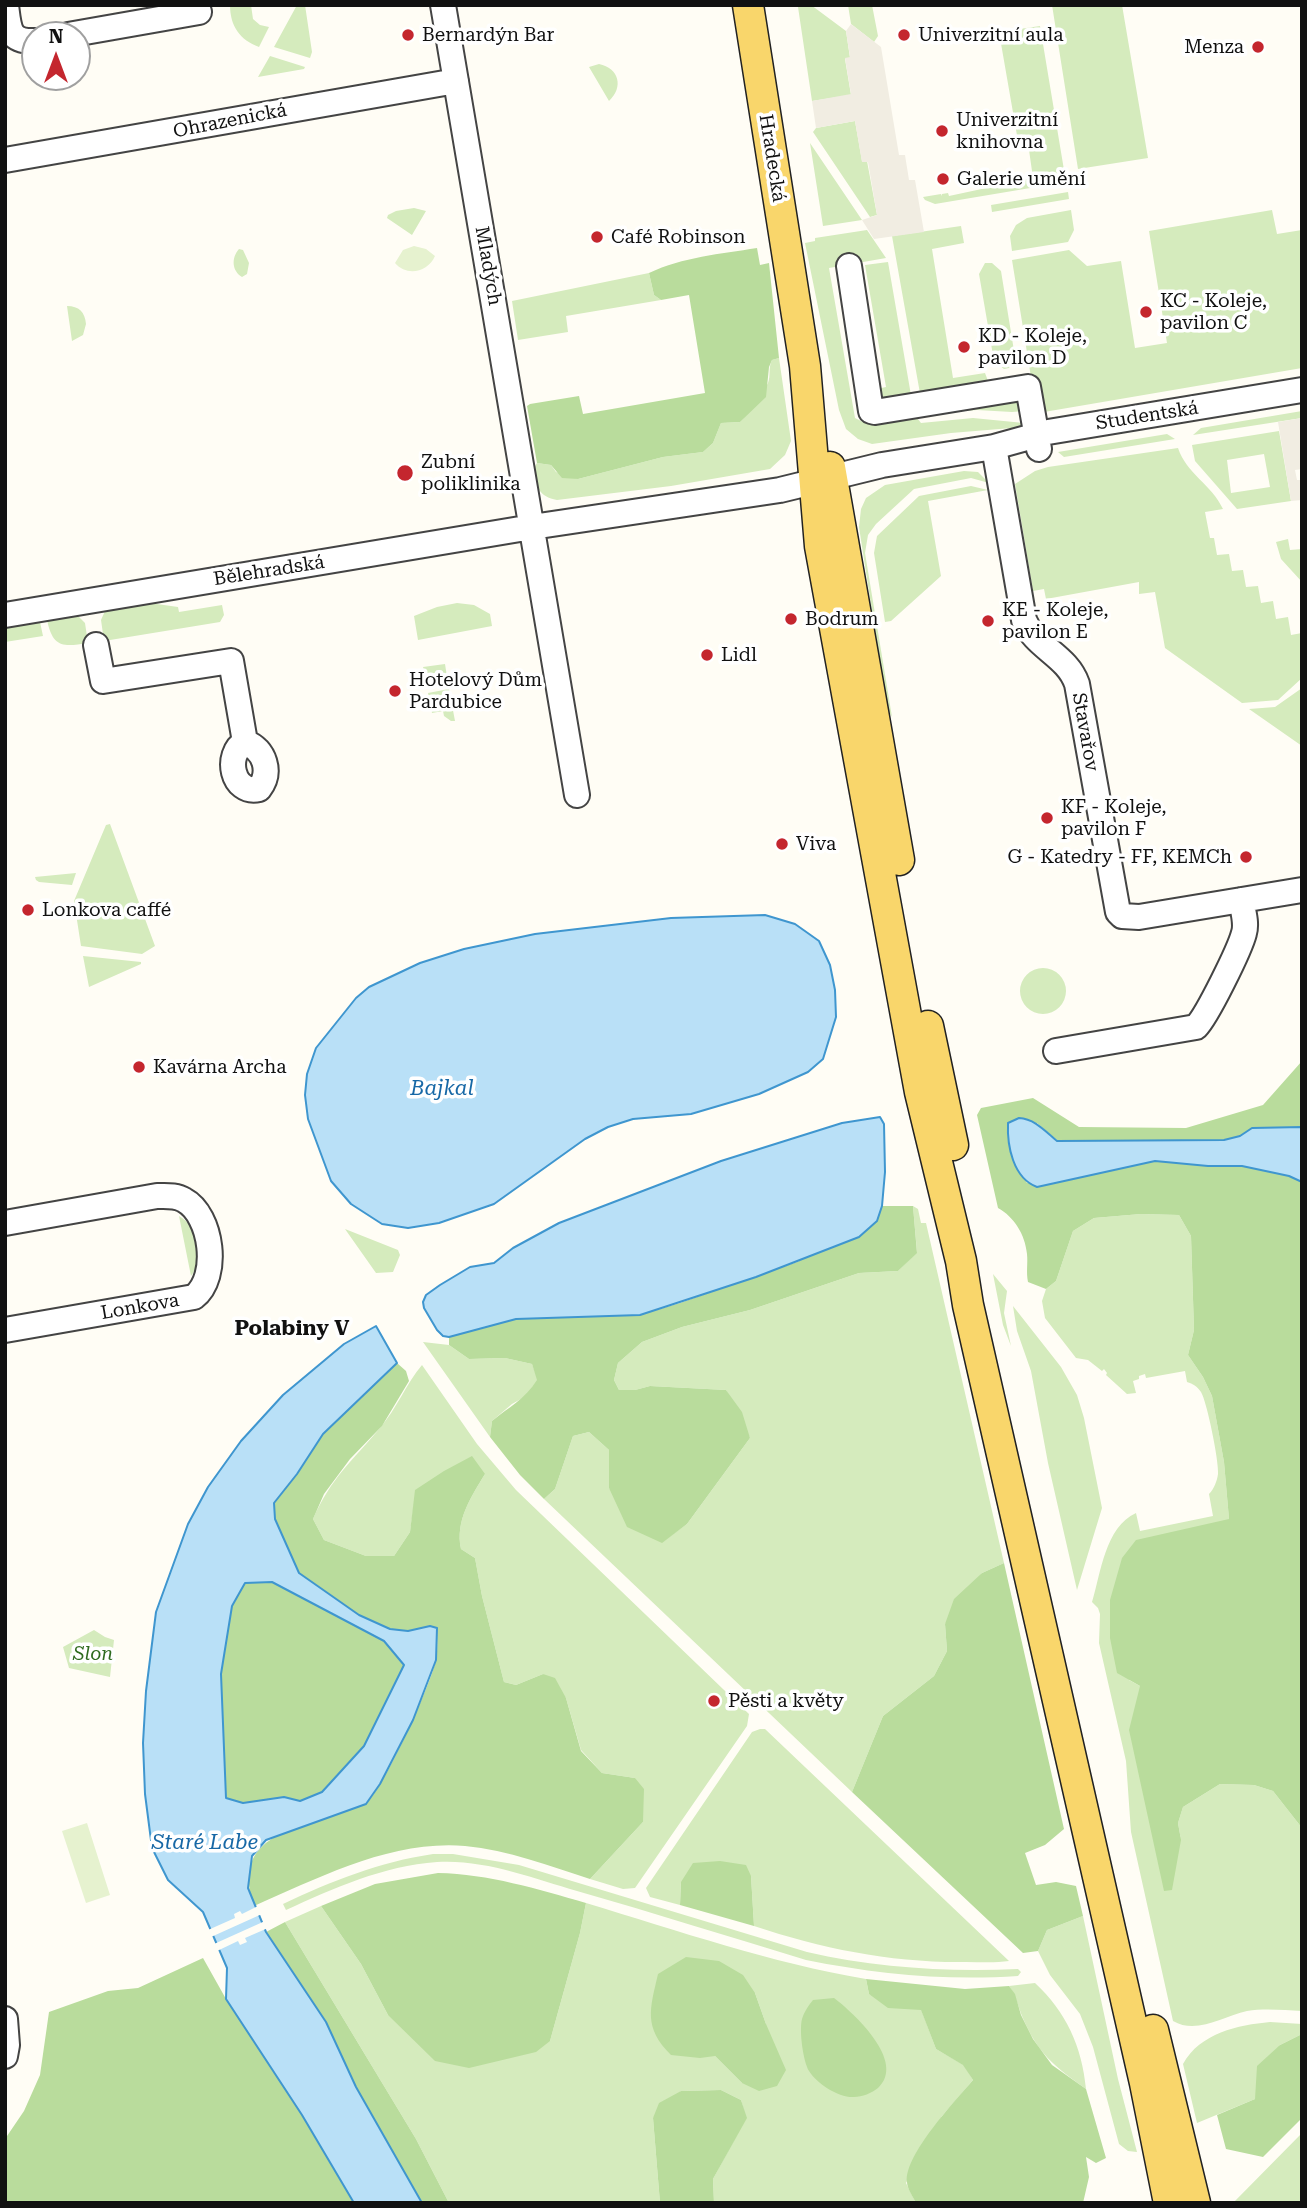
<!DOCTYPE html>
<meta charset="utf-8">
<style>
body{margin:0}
#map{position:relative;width:1307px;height:2208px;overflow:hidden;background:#fffdf5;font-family:"Roboto Serif",serif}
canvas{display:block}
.frame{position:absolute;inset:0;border:7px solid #111;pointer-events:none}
.north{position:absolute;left:21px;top:21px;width:70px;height:70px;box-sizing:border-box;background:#fff;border:2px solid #a0a0a0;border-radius:50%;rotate:0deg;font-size:19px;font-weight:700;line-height:28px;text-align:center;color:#111}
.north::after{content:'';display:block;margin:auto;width:24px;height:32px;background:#c4262e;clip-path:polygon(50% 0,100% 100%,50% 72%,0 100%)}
</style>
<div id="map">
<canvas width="1307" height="2208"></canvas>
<div class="frame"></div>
<div class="north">N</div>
</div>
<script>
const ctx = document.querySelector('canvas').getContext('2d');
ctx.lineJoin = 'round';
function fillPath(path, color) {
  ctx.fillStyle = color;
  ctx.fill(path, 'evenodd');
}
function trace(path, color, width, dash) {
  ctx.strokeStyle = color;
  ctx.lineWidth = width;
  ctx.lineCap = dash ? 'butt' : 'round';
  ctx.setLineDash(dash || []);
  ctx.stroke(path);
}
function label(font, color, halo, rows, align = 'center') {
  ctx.font = font + ' "Roboto Serif",serif';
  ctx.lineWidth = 7;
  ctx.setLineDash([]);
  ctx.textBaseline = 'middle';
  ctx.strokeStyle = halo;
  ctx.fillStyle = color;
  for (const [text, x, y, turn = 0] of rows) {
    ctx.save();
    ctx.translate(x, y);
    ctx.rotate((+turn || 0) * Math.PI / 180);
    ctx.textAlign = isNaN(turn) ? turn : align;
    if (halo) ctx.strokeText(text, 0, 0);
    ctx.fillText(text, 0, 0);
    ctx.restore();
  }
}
fillPath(new Path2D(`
 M230 5H251L253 19 260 25 269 27 259 47C240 40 230 26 230 5Z
 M297 5H305L312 52 310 58 274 47Z
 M790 5H811L846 31 850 58 845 59 851 95 812 101 798 7H790Z
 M848 5H872L878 36 874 42 851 24Z
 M1052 5H1122L1148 158 1078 169Z
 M1040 26 1066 182 935 204 925 200 923 197 941 194 942 196V194L948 193 949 196 1033 178 1029 150H1026L1025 146 1019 147 999 32Z
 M270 56 305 67 304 69 258 77Z
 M599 64C619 68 624 87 609 101L589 67Z
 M855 121 862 161H867L877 215 870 217 813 132 816 128Z
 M810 143 862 220 823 226Z
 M1068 192 1069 199 992 212 991 205Z
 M414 208 426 211 412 235 387 218 388 215 396 211Z
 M1071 210 1074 230 1068 242 1012 251 1010 236 1016 225 1027 218Z
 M1272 210 1277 234 1302 230V368L1044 412 1036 408 1012 260 1069 250 1087 266 1121 261 1135 348 1167 343 1149 231Z
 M961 226 964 243 932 249 953 378 985 373 988 381 994 383 921 399 892 236Z
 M867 230 886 258 829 268 855 418 863 422 914 414 921 423 973 418 1024 423V427L951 433 872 444 858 439 846 429 839 410 805 243 815 241V238Z
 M239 249 243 250 249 263 247 274 242 277C232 271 231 258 239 249Z
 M888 262 912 401 875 407 872 390 886 387 865 265Z
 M985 263H992L1001 271 1015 357 1009 368 1004 369 994 361 979 274Z
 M649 273 654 295 661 300 566 316 568 332 518 340 512 301Z
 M67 306C79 306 85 312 86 324L83 335 72 341Z
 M779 358 791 441 785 455 770 469 671 486 557 500C539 497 536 486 532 471L537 463 551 465 556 472 578 479 663 457 703 452 713 443 721 423 740 422C750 411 762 396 768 383 771 375 768 368 772 360Z
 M1008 399 1018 401 1024 411 1012 412 977 410 924 414Z
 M1302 411V418L1193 435 1201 428Z
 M1279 431 1291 501 1237 509 1195 461 1192 445ZM1264 454 1270 487 1231 493 1227 460Z
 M1167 434 1175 439 1064 457 1058 452Z
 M1178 448C1186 473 1212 485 1223 509L1205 512 1210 538H1214L1217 555 1229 554 1232 571 1243 570 1246 587 1258 586 1261 603 1273 601 1276 619 1288 617 1291 635 1302 633V678L1278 700 1242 703 1165 648 1155 592 1139 594V582L1046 599 1044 589 1033 591 1015 484 1035 471 1048 467Z
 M964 471 978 472 989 483 971 478 914 489 876 524 868 535 865 553 892 717 887 708 859 527 861 509 866 498 885 485Z
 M971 486 988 490 928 501 941 576 891 621 885 622 874 553 877 536 919 496Z
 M1288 539 1290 550 1302 549V582L1281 559 1276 542Z
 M150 603 178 607 179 612 222 605 224 615 220 622 104 641 101 620 105 611Z
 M457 603 474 605 490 614 492 626 418 640 414 616 437 607Z
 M77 615 85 623 88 643C63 647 53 648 47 620Z
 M40 622 43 636 5 642V627Z
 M445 664 448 683 429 687 423 667Z
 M1302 688V746L1249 709 1275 707Z
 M449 689 455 721H451L444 716 443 711 432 713 428 693Z
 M110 824 155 946 142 954 81 946 74 901 106 825Z
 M76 873 72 885 39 882 36 880 35 877Z
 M83 956 141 962V964L89 987Z
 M1020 991a23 23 0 1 1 46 0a23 23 0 1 1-46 0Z
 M913 1206 918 1209 921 1223H926L1004 1563 982 1573 945 1624 947 1651 934 1676 883 1716 852 1792 544 1499 555 1489 573 1436 589 1432 609 1450V1488L662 1542 687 1524 750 1438 726 1390 650 1386 635 1390H619L614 1380 618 1363 642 1342 682 1327 750 1310 859 1273 898 1271 917 1252Z
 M1141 1214 1179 1215 1191 1236 1194 1330 1188 1355 1203 1377 1212 1396 1224 1462 1229 1519 1129 1680 1140 1686 1181 1840 1178 1823 1183 1807 1220 1784 1254 1785 1273 1791 1302 1828V2011C1284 2010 1264 2008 1247 2011 1223 2016 1197 2035 1173 2021L1131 1832 1126 1761 1099 1643 1100 1614 1098 1608 1092 1602C1101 1573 1105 1527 1136 1513L1140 1531 1213 1516 1209 1494C1214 1489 1217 1481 1218 1474 1219 1461 1207 1402 1201 1392 1197 1386 1193 1384 1187 1382L1185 1371 1146 1378 1145 1374 1139 1376V1379L1133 1381 1136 1393 1127 1394 1106 1375 1107 1373 1104 1369 1102 1371 1088 1360 1076 1358 1045 1318 1042 1301 1046 1289 1056 1281 1073 1231 1094 1218Z
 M179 1216C200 1228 207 1257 191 1276Z
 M345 1229 398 1250 400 1255 393 1272 376 1273Z
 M993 1274 1007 1291 1004 1313 1011 1346 1003 1325Z
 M1013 1306 1061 1367 1077 1395 1084 1418 1102 1508 1077 1590 1048 1463 1031 1371 1017 1331Z
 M423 1342 449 1345 469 1359 505 1358 532 1364 538 1380 528 1395 512 1404 492 1421 490 1437Z
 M422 1365 477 1444 516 1490 749 1714 747 1726 635 1888 623 1889 590 1879 643 1822 635 1778 602 1773 581 1750 566 1698 543 1674 516 1685 504 1682 482 1596 475 1558 461 1549C455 1521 471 1497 485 1474L416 1490 410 1532 394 1556H366L324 1540 313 1519C331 1478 352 1461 380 1428 397 1408 406 1384 422 1365Z
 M94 1630 105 1637 114 1640 110 1677 69 1668 63 1647Z
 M760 1729H765L1009 1961C996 1963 980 1962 966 1962 893 1963 823 1949 754 1926L751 1876 681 1882 680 1905 650 1897 646 1888 752 1732Z
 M433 1854H453L519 1865 807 1952C876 1968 947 1972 1018 1969L1021 1972 1018 1976C946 1981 876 1974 806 1960 730 1937 654 1913 577 1891 533 1878 484 1859 437 1862 383 1866 334 1888 286 1910L283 1904C332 1881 379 1862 433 1854Z
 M586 1903C679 1931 771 1963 866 1979L869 1994 921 2009 936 2049 964 2065 973 2080 942 2116 906 2183 916 2203H714L713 2179 746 2118 741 2100 721 2090 681 2091 653 2118 660 2203H449L416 2139 285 1922 321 1906 361 1964 388 2015 550 2041 580 1933ZM755 1993 766 2024 742 2083 715 2056Z
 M1083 1916 1118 2079 1137 2152 1128 2151 1119 2144 1093 2047 1080 2014 1050 1975 1038 1951 1047 1930Z
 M1035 1983C1066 2012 1082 2046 1086 2089 1054 2066 1038 2054 1022 2016 1018 2006 1016 1996 1009 1986Z
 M1270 2022 1302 2024V2034L1280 2045 1255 2099 1197 2123 1183 2064C1200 2033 1238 2025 1270 2022Z
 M1302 2133V2203H1233Z`), '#d5ebbd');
fillPath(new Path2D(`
 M757 248 760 265 769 263 779 358 772 360 769 367 766 397 740 422 721 423 713 443 703 452 663 457 578 479 562 478 551 465 537 463 527 406 530 404 579 396 583 414 705 393 689 295 661 300 654 295 649 273C683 257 720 254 757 248Z
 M1302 1061V1127L1252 1128 1240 1136 1224 1140H1057L1037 1123 1015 1165 1027 1183 1155 1161 1208 1166H1242L1289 1176 1302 1182V1828L1273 1791 1254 1785 1220 1784 1183 1807 1178 1823 1181 1840 1172 1890 1164 1891 1129 1730 1140 1686 1117 1673 1110 1638V1600L1122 1558 1136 1540 1229 1519 1224 1462 1212 1396 1203 1377 1188 1355 1194 1330 1191 1236 1179 1215 1141 1214 1094 1218 1073 1231 1056 1281 1046 1289 1028 1282C1026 1272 1028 1263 1027 1254 1025 1234 1014 1217 998 1208L977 1115 981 1108 1033 1098 1079 1127 1186 1128 1263 1105Z
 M882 1206H913L917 1253 898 1271 859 1273 750 1310 682 1327 642 1342 618 1363 614 1380 619 1390H635L650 1386 726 1390 742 1412 750 1438 687 1524 662 1543 627 1527 609 1488V1450L589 1432 573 1436 555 1489 544 1499 520 1475 490 1437 492 1421C509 1407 525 1399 537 1380L532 1364 505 1358 469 1359 449 1345V1337L516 1319 640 1315 680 1303 797 1262 877 1221Z
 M397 1363 406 1371 409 1381 382 1426 350 1459 324 1494 313 1519 324 1540 366 1556H394L410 1532 415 1490 444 1471 472 1456 485 1474C471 1497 455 1521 461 1549L475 1558 482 1596 504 1682 516 1685 543 1674 555 1678 566 1698 581 1751 602 1773 635 1778 644 1789 643 1822 590 1879C550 1866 508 1850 465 1846 391 1840 321 1877 254 1906 231 1838 290 1830 339 1813 347 1810 358 1808 365 1804 382 1793 431 1684 436 1660 438 1650 437 1639 437 1628L430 1626 408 1631 390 1629 359 1615 299 1573 275 1520 274 1503 297 1474 323 1434Z
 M1004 1563 1064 1829 1045 1845 1025 1853 1036 1885 1056 1882 1076 1886 1083 1916 1047 1930 1038 1951 1023 1953 852 1792 883 1716 934 1676 947 1651 945 1624 954 1599 982 1573Z
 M272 1582 384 1641 404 1666 364 1746 322 1792 300 1801 284 1797 243 1803 226 1799 221 1674 232 1606 244 1583Z
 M720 1861 746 1865 751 1876 754 1926 680 1905 681 1882 693 1863Z
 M438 1873C489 1874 537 1889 586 1903L580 1933 550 2041 536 2052 469 2068 435 2061 388 2015 361 1964 321 1906 375 1884Z
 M285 1922 416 2139 449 2203H422L356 2087 326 2022 266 1932Z
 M686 1957 719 1961 743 1975 755 1993 766 2024 786 2070 777 2086 759 2091 742 2083 715 2056 700 2058 671 2055C643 2027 650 2009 658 1974Z
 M203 1958 226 1999 302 2115 354 2203H5V2139L24 2111 40 2075 49 2012 108 1991 138 1988Z
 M866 1979 965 1989 1009 1986 1015 1994 1021 2015 1033 2039 1052 2065 1086 2089 1106 2158 1096 2163 1086 2157 1089 2177 1083 2203H916C913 2197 907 2188 907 2182 904 2155 956 2100 973 2080L963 2065 936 2049 921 2010 888 2008 869 1994Z
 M834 1998C854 2013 907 2062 878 2088 872 2093 862 2097 854 2097 839 2098 817 2084 809 2071 803 2061 799 2030 802 2019 804 2012 809 2005 813 2000Z
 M1302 2034V2118L1263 2157 1226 2149 1217 2115 1255 2099 1257 2066 1280 2045Z
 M721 2090 741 2100 747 2118 713 2179 714 2203H660L653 2118 659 2103 681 2091Z`), '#b9dc9c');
fillPath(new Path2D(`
 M414 246 426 249 435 256C428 272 407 277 395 263L403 250Z
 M87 1823 110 1895 86 1903 62 1831Z`), '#e6f2cf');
fillPath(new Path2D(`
 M851 24 881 47 899 155H905L909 180H915L924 232 874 239 862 220 877 215 868 162H862L855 121 816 128 812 101 851 94 845 58 850 57 846 31Z
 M1302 418V469L1295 470 1297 480H1302V500L1291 501 1278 422Z`), '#f1ede2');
const water = new Path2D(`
 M765 915 795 924 819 941 830 965 835 990 836 1017 823 1059 808 1072 759 1094 691 1114 633 1119 608 1127 585 1139 494 1204 439 1223 408 1228 382 1224 351 1204 331 1181 308 1119 305 1095 307 1074 316 1048 356 998 369 987 420 963 464 949 535 934 671 918Z
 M880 1117 884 1124 885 1172 882 1206 877 1221 859 1237 756 1277 640 1315 516 1319 449 1337 443 1336 437 1330 424 1308 423 1302 426 1295 440 1285 470 1267 494 1263 513 1248 559 1223 721 1161 842 1123Z
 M1019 1118C1035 1119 1045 1131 1057 1141L1224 1140 1240 1136 1252 1128 1302 1127V1182L1289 1176 1242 1166H1208L1155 1161 1037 1187C1013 1178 1007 1146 1008 1123Z
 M376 1326 397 1363 323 1434 297 1474 274 1503 275 1519 299 1573 359 1615 390 1629 408 1631 430 1626 437 1628 436 1660 413 1720 380 1784 366 1804 266 1840 252 1856 248 1888 266 1932 326 2022 356 2087 422 2203H354L302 2115 226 1999 227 1968 203 1912 168 1880 152 1848 145 1794 143 1743 146 1691 156 1612 188 1524 208 1487 241 1441 283 1395 344 1344ZM272 1582 384 1641 404 1665 364 1746 322 1792 300 1801 284 1797 243 1803 226 1798 221 1674 232 1606 245 1583Z`);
fillPath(water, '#b9e0f7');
trace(water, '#3f96cf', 2);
fillPath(new Path2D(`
 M258 1906 262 1914 211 1937 208 1930 235 1918 234 1914 240 1911 242 1914Z
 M265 1921 268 1928 245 1938 247 1942 240 1945 238 1941 217 1951 214 1944Z`), '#fffdf5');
const minor = new Path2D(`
 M6 5C9 28 8 42 35 41
 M443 5 577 795
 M68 35 199 12
 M5 160 456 81
 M849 266 871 411 875 412 1028 387 1039 449
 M994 447 1024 620C1035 648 1067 655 1077 684L1118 912 1122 916 1139 917 1302 890
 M5 615 532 527 780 490 882 465 994 447 1048 432 1302 390
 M96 645 103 681 231 661 245 742C265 750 272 772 259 789 232 795 224 754 245 742
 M1056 1051 1196 1027C1207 1016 1240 949 1244 933 1247 923 1243 911 1241 900
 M5 1223 157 1196C167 1196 176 1195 184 1200 212 1215 220 1277 194 1297L5 1330
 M5 2019 7 2045 5 2056`);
const major = new Path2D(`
 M748 5 805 366 820 546 920 1092 961 1261 968 1305 1145 2083 1169 2203
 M830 467 899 860
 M928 1026 953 1145
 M1153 2030 1195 2203`);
trace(minor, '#444', 28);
trace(major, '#222', 33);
trace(minor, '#fff', 24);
trace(major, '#f9d66b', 30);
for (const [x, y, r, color] of [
 [408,35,7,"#c4262e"],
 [904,35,7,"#c4262e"],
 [1258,47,7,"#c4262e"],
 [942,131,7,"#c4262e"],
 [943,179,7,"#c4262e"],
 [597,237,7,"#c4262e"],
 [1146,312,7,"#c4262e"],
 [964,347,7,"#c4262e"],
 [405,473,9,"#c4262e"],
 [791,619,7,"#c4262e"],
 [988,621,7,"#c4262e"],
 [707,655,7,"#c4262e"],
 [395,691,7,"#c4262e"],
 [1047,818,7,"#c4262e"],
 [782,844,7,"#c4262e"],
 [1246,857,7,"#c4262e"],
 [28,910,7,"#c4262e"],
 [139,1067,7,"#c4262e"],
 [714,1701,7,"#c4262e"]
]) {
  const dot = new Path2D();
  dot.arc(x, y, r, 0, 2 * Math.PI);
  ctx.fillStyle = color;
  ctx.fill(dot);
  trace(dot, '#fff', 2.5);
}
label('19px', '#111', '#fff', [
 ["Bernardýn Bar",422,35],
 ["Univerzitní aula",918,35],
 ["Menza",1244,47,"right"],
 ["Univerzitní",956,120],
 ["knihovna",956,142],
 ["Galerie umění",957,179],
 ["Café Robinson",611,237],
 ["KC - Koleje,",1160,301],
 ["pavilon C",1160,323],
 ["KD - Koleje,",978,336],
 ["pavilon D",978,358],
 ["Zubní",421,462],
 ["poliklinika",421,484],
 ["KE - Koleje,",1002,610],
 ["pavilon E",1002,632],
 ["Bodrum",805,619],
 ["Lidl",721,655],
 ["Hotelový Dům",409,680],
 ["Pardubice",409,702],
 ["KF - Koleje,",1061,807],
 ["pavilon F",1061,829],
 ["Viva",796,844],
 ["G - Katedry - FF, KEMCh",1232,857,"right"],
 ["Lonkova caffé",42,910],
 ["Kavárna Archa",153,1067],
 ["Pěsti a květy",728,1701]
], 'left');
label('19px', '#111', '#fff', [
 ["Ohrazenická",230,121,-11],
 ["Hradecká",772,158,81],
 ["Mladých",488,266,80],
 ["Studentská",1147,416,-9],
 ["Bělehradská",269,571,-9],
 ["Stavařov",1085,732,80],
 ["Lonkova",140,1307,-10]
]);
label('italic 19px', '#2f6b1f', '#fff', [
 ["Slon",93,1654]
]);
label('italic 21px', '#1768a6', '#fff', [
 ["Bajkal",442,1089],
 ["Staré Labe",205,1843]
]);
label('bold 21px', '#111', '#fff', [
 ["Polabiny V",292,1329]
]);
</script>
